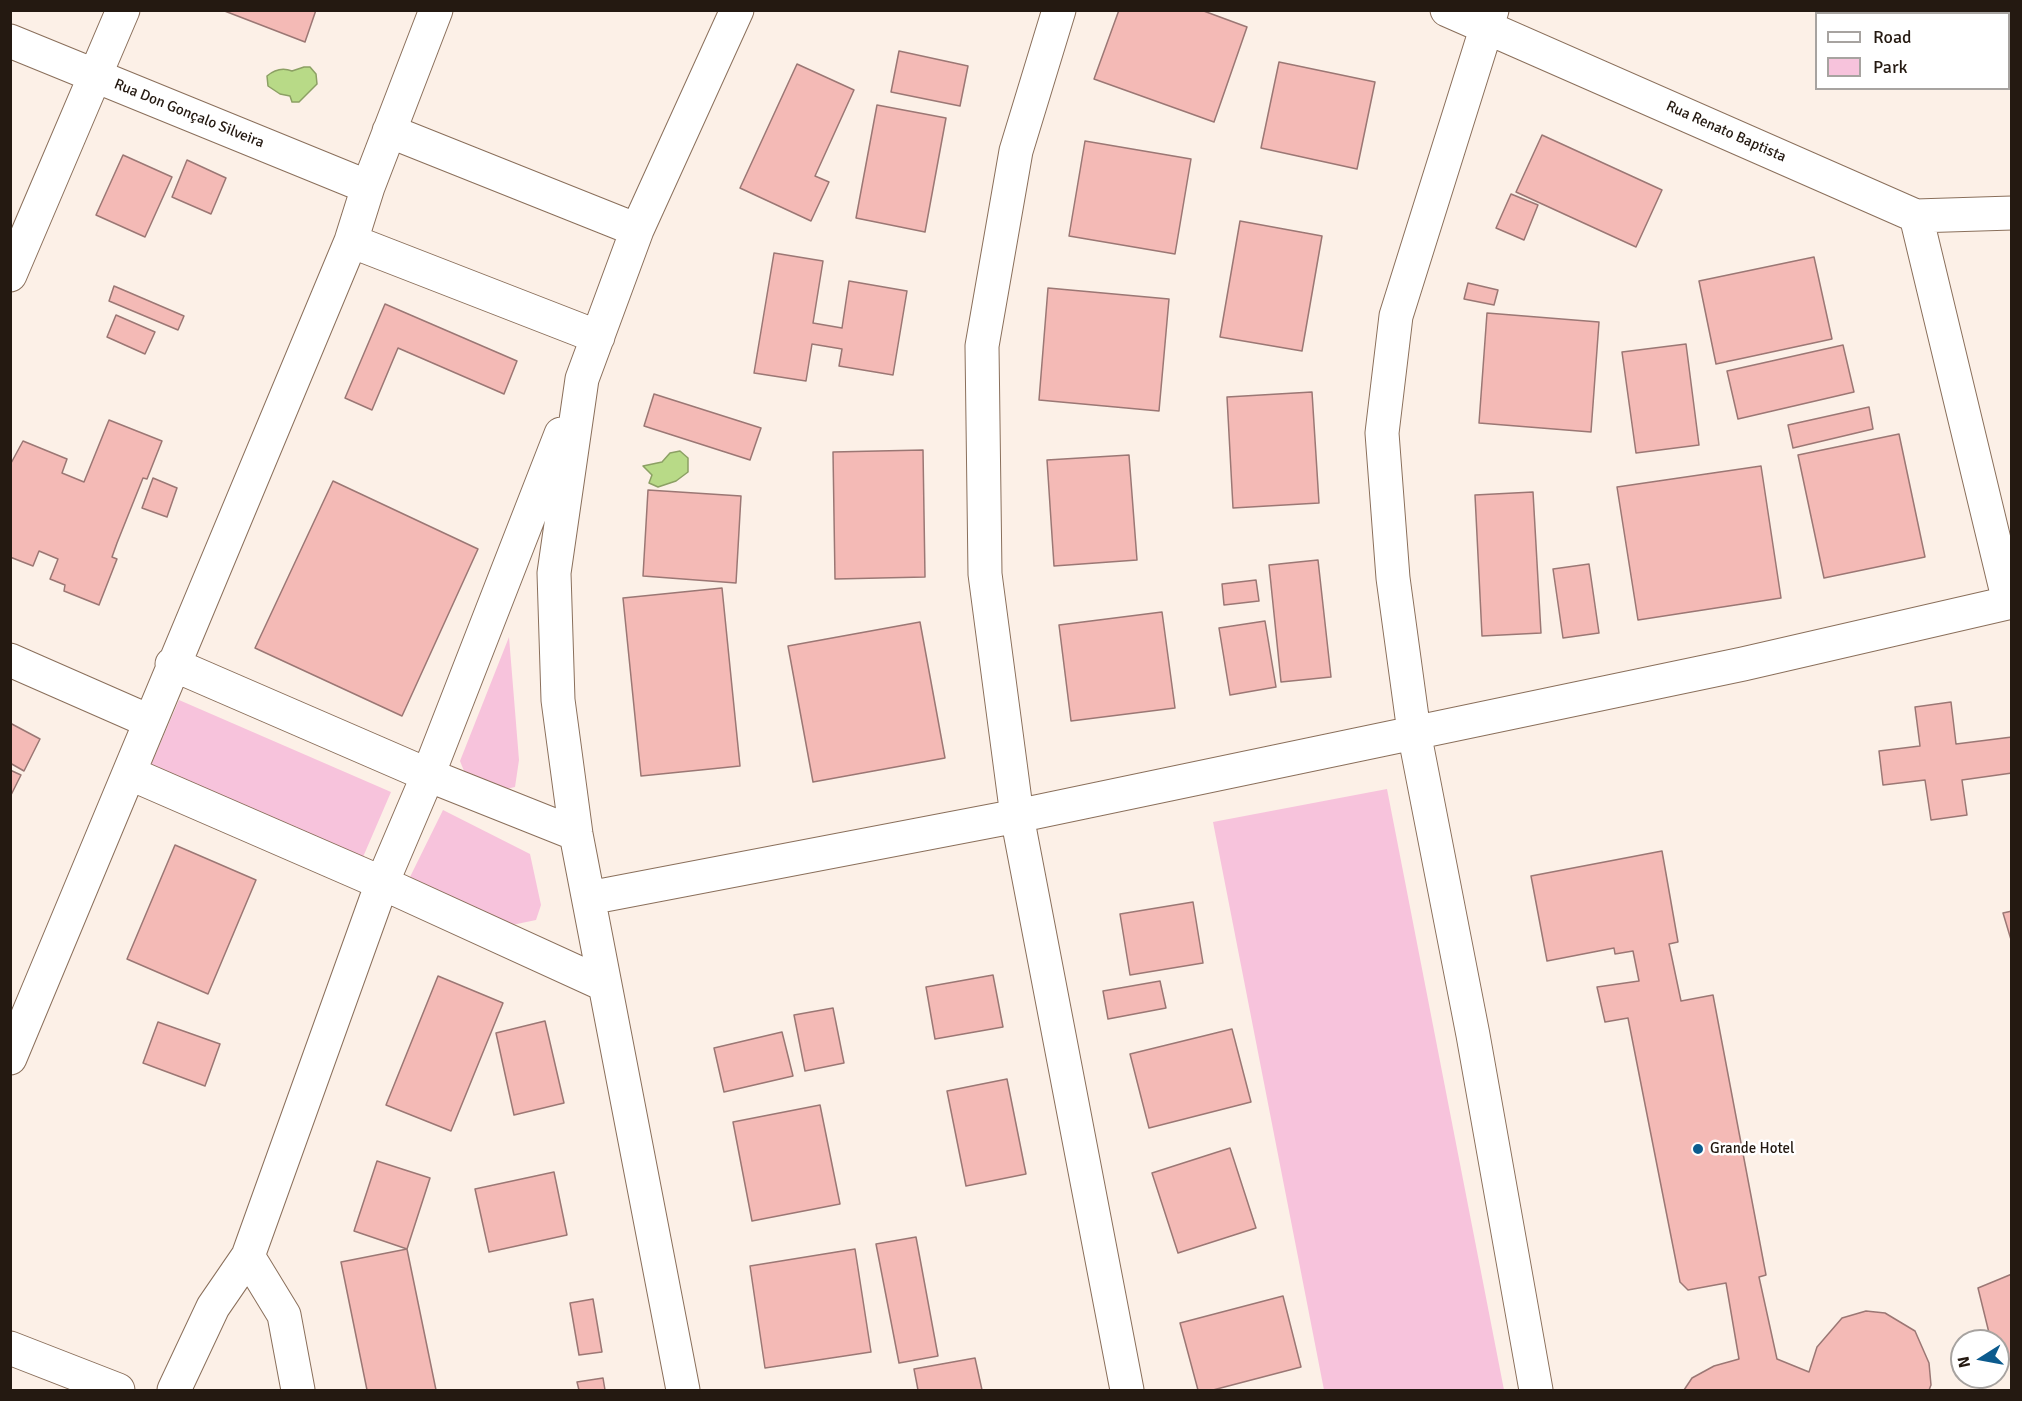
<!DOCTYPE html>
<meta charset="utf-8">
<style>
body{margin:0}
#map{position:relative;width:2022px;height:1401px;overflow:hidden;background:#fcf0e7;font-family:Signika,sans-serif}
canvas{display:block}
.frame{position:absolute;inset:0;border:12px solid #241911;pointer-events:none}
.legend{position:absolute;left:1815px;top:12px;width:195px;height:78px;box-sizing:border-box;background:#fff;border:2px solid #a7a3a0;margin:0;padding:8px 10px;list-style:none;font-size:18px;color:#241911}
.legend li{display:flex;align-items:center;gap:12px;height:30px}
.legend b{width:30px;border:2px solid #a7a3a0}
.north{position:absolute;left:1950px;top:1329px;width:60px;height:60px;box-sizing:border-box;background:#fff;border:2px solid #a7a3a0;border-radius:50%;rotate:259deg;font-size:16px;font-weight:700;line-height:24px;text-align:center;color:#241911}
.north::after{content:'';display:block;margin:auto;width:21px;height:27px;background:#0c5b8e;clip-path:polygon(50% 0,100% 100%,50% 72%,0 100%)}
</style>
<div id="map">
<canvas width="2022" height="1401"></canvas>
<div class="frame"></div>
<ul class="legend">
<li><b style="height:8px;background:#fff"></b>Road</li>
<li><b style="height:16px;background:#f7c3dc"></b>Park</li>
</ul>
<div class="north">N</div>
</div>
<script>
const ctx = document.querySelector('canvas').getContext('2d');
ctx.lineJoin = 'round';
function fillPath(path, color) {
  ctx.fillStyle = color;
  ctx.fill(path, 'evenodd');
}
function trace(path, color, width, dash) {
  ctx.strokeStyle = color;
  ctx.lineWidth = width;
  ctx.lineCap = dash ? 'butt' : 'round';
  ctx.setLineDash(dash || []);
  ctx.stroke(path);
}
function label(font, color, halo, rows, align = 'center') {
  ctx.font = font + ' Signika,sans-serif';
  ctx.lineWidth = 5;
  ctx.setLineDash([]);
  ctx.textBaseline = 'middle';
  ctx.strokeStyle = halo;
  ctx.fillStyle = color;
  for (const [text, x, y, turn = 0] of rows) {
    ctx.save();
    ctx.translate(x, y);
    ctx.rotate((+turn || 0) * Math.PI / 180);
    ctx.textAlign = isNaN(turn) ? turn : align;
    if (halo) ctx.strokeText(text, 0, 0);
    ctx.fillText(text, 0, 0);
    ctx.restore();
  }
}
fillPath(new Path2D(`
 M509 637 519 760 515 787 493 792 468 781 460 761Z
 M179 700 391 792 363 857 151 765Z
 M1387 789 1504 1390H1324L1213 822Z
 M443 810 530 854 541 905 536 920 512 925 410 877Z`), '#f7c3dc');
const water = new Path2D(`
 M304 67H310L316 74 317 84 299 102H292L290 96 280 94 268 86 267 76C274 70 282 67 292 71Z
 M680 451 688 458V472L676 481 658 487 649 483 652 475 643 466 662 462 670 453Z`);
fillPath(water, '#b8da87');
trace(water, '#8ca064', 1.5);
const building = new Path2D(`
 M222 10H316L305 42Z
 M1119 10H1201L1247 27 1214 122 1094 79Z
 M899 51 968 66 960 106 891 92Z
 M1279 62 1375 82 1357 169 1261 148Z
 M797 64 854 90 815 176 829 182 811 221 740 188Z
 M877 105 946 118 925 232 856 218Z
 M1542 135 1662 190 1636 247 1516 192Z
 M1085 141 1191 159 1175 254 1069 236Z
 M123 155 172 177 145 237 96 215Z
 M187 160 226 178 211 214 172 197Z
 M1511 194 1538 205 1524 240 1496 228Z
 M1240 221 1322 236 1302 351 1220 337Z
 M774 253 823 261 813 323 842 328 849 281 907 291 893 375 839 366 842 349 812 344 806 381 754 373Z
 M1814 257 1832 339 1716 364 1699 281Z
 M1468 283 1498 290 1494 305 1464 299Z
 M114 286 184 316 178 330 109 301Z
 M1048 288 1169 299 1159 411 1039 400Z
 M385 304 517 361 504 394 398 348 372 410 345 398Z
 M1487 313 1599 322 1591 432 1479 423Z
 M116 315 155 332 145 354 107 337Z
 M1686 344 1699 445 1636 453 1622 352Z
 M1843 345 1854 392 1738 419 1727 371Z
 M1312 392 1319 503 1233 508 1227 397Z
 M654 394 761 428 750 460 644 426Z
 M1869 407 1873 429 1793 448 1788 425Z
 M109 420 162 441 147 479 143 478 117 543 112 557 117 559 99 605 64 591 65 585 50 579 58 559 39 551 33 566 10 557V465L23 441 67 459 62 473 84 482Z
 M1899 434 1925 557 1824 578 1798 455Z
 M923 450 925 577 835 579 833 452Z
 M1129 455 1137 560 1054 566 1047 460Z
 M1761 466 1781 598 1638 620 1617 487Z
 M153 478 177 488 167 517 142 508Z
 M333 481 478 549 402 716 255 648Z
 M648 490 741 496 736 583 643 576Z
 M1533 492 1541 633 1482 636 1475 495Z
 M1318 560 1331 677 1281 682 1269 565Z
 M1589 564 1599 633 1563 638 1553 569Z
 M1256 580 1259 601 1224 605 1222 584Z
 M722 588 740 766 641 776 623 598Z
 M1162 612 1175 708 1071 721 1059 625Z
 M1265 621 1276 687 1230 695 1219 628Z
 M920 622 945 758 813 782 788 646Z
 M1951 702 1956 744 2012 737V773L1962 780 1967 815 1931 820 1925 780 1883 785 1879 751 1920 746 1915 707Z
 M10 723 40 739 24 771 10 763Z
 M10 770 21 775 10 797Z
 M175 845 256 880 208 994 127 959Z
 M1662 851 1678 942 1669 944 1681 1001 1713 995 1766 1275 1759 1277 1777 1359 1809 1372 1817 1347 1842 1318 1866 1311 1885 1313 1915 1331 1929 1363 1931 1385 1929 1390H1684L1692 1378 1714 1366 1739 1359 1726 1283 1688 1290 1680 1282 1628 1018 1605 1022 1597 987 1639 981 1633 951 1615 954 1614 948 1547 961 1531 876Z
 M1193 902 1203 963 1130 975 1120 914Z
 M2012 911V943L2003 913Z
 M993 975 1003 1027 935 1039 926 987Z
 M438 976 503 1003 451 1131 386 1105Z
 M1160 981 1166 1008 1108 1019 1103 991Z
 M833 1008 844 1063 805 1071 794 1015Z
 M545 1021 564 1103 514 1115 496 1033Z
 M158 1022 220 1044 205 1086 143 1063Z
 M1232 1029 1251 1102 1149 1128 1130 1054Z
 M782 1032 793 1076 724 1092 714 1048Z
 M1007 1079 1026 1174 966 1186 947 1091Z
 M820 1105 840 1204 752 1221 733 1122Z
 M1230 1148 1256 1228 1178 1253 1152 1173Z
 M377 1161 430 1178 407 1249 354 1231Z
 M554 1172 567 1235 489 1252 475 1189Z
 M916 1237 938 1356 899 1363 876 1244Z
 M407 1249 436 1390H367L341 1262Z
 M855 1249 871 1352 765 1368 750 1266Z
 M2012 1274V1359L1998 1362V1341H1991L1978 1288Z
 M1283 1296 1301 1367 1213 1390H1198L1180 1323Z
 M593 1299 602 1352 579 1355 570 1303Z
 M975 1358 982 1390H918L914 1369Z
 M603 1378 605 1390H579L577 1382Z`);
fillPath(building, '#f4bab6');
trace(building, '#9b7774', 1.5);
const minor = new Path2D(`
 M1059 10 1016 151 982 346 985 574 1017 816 1127 1390
 M1447 10 1916 216 2012 213
 M1492 10 1396 316 1382 433 1393 578 1414 732 1473 1035 1536 1390
 M1999 10 2000 14
 M2008 36 2012 45
 M10 41 368 187
 M389 131 637 230
 M1916 216 2009 602
 M351 241 598 337
 M10 275 123 10
 M10 660 149 721
 M172 664 428 775 576 834
 M129 773 382 883 603 984
 M589 898 1017 816 1743 664 2012 602
 M10 1058 351 241 368 187 436 10
 M248 1256 284 1315 298 1390
 M10 1348 118 1390
 M174 1390 213 1307 248 1256 382 883 428 775 561 434
 M683 1390 576 834 558 700 554 573 582 379 637 230 737 10`);
trace(minor, '#8a6f5b', 35);
trace(minor, '#fff', 33);
for (const [x, y, r, color] of [
 [1698,1149,6,"#0c5b8e"]
]) {
  const dot = new Path2D();
  dot.arc(x, y, r, 0, 2 * Math.PI);
  ctx.fillStyle = color;
  ctx.fill(dot);
  trace(dot, '#fff', 2);
}
label('15px', '#241911', '#fff', [
 ["Rua Don Gonçalo Silveira",189,114,22],
 ["Rua Renato Baptista",1726,132,24]
]);
label('15px', '#241911', '#fff', [
 ["Grande Hotel",1710,1149]
], 'left');
</script>
